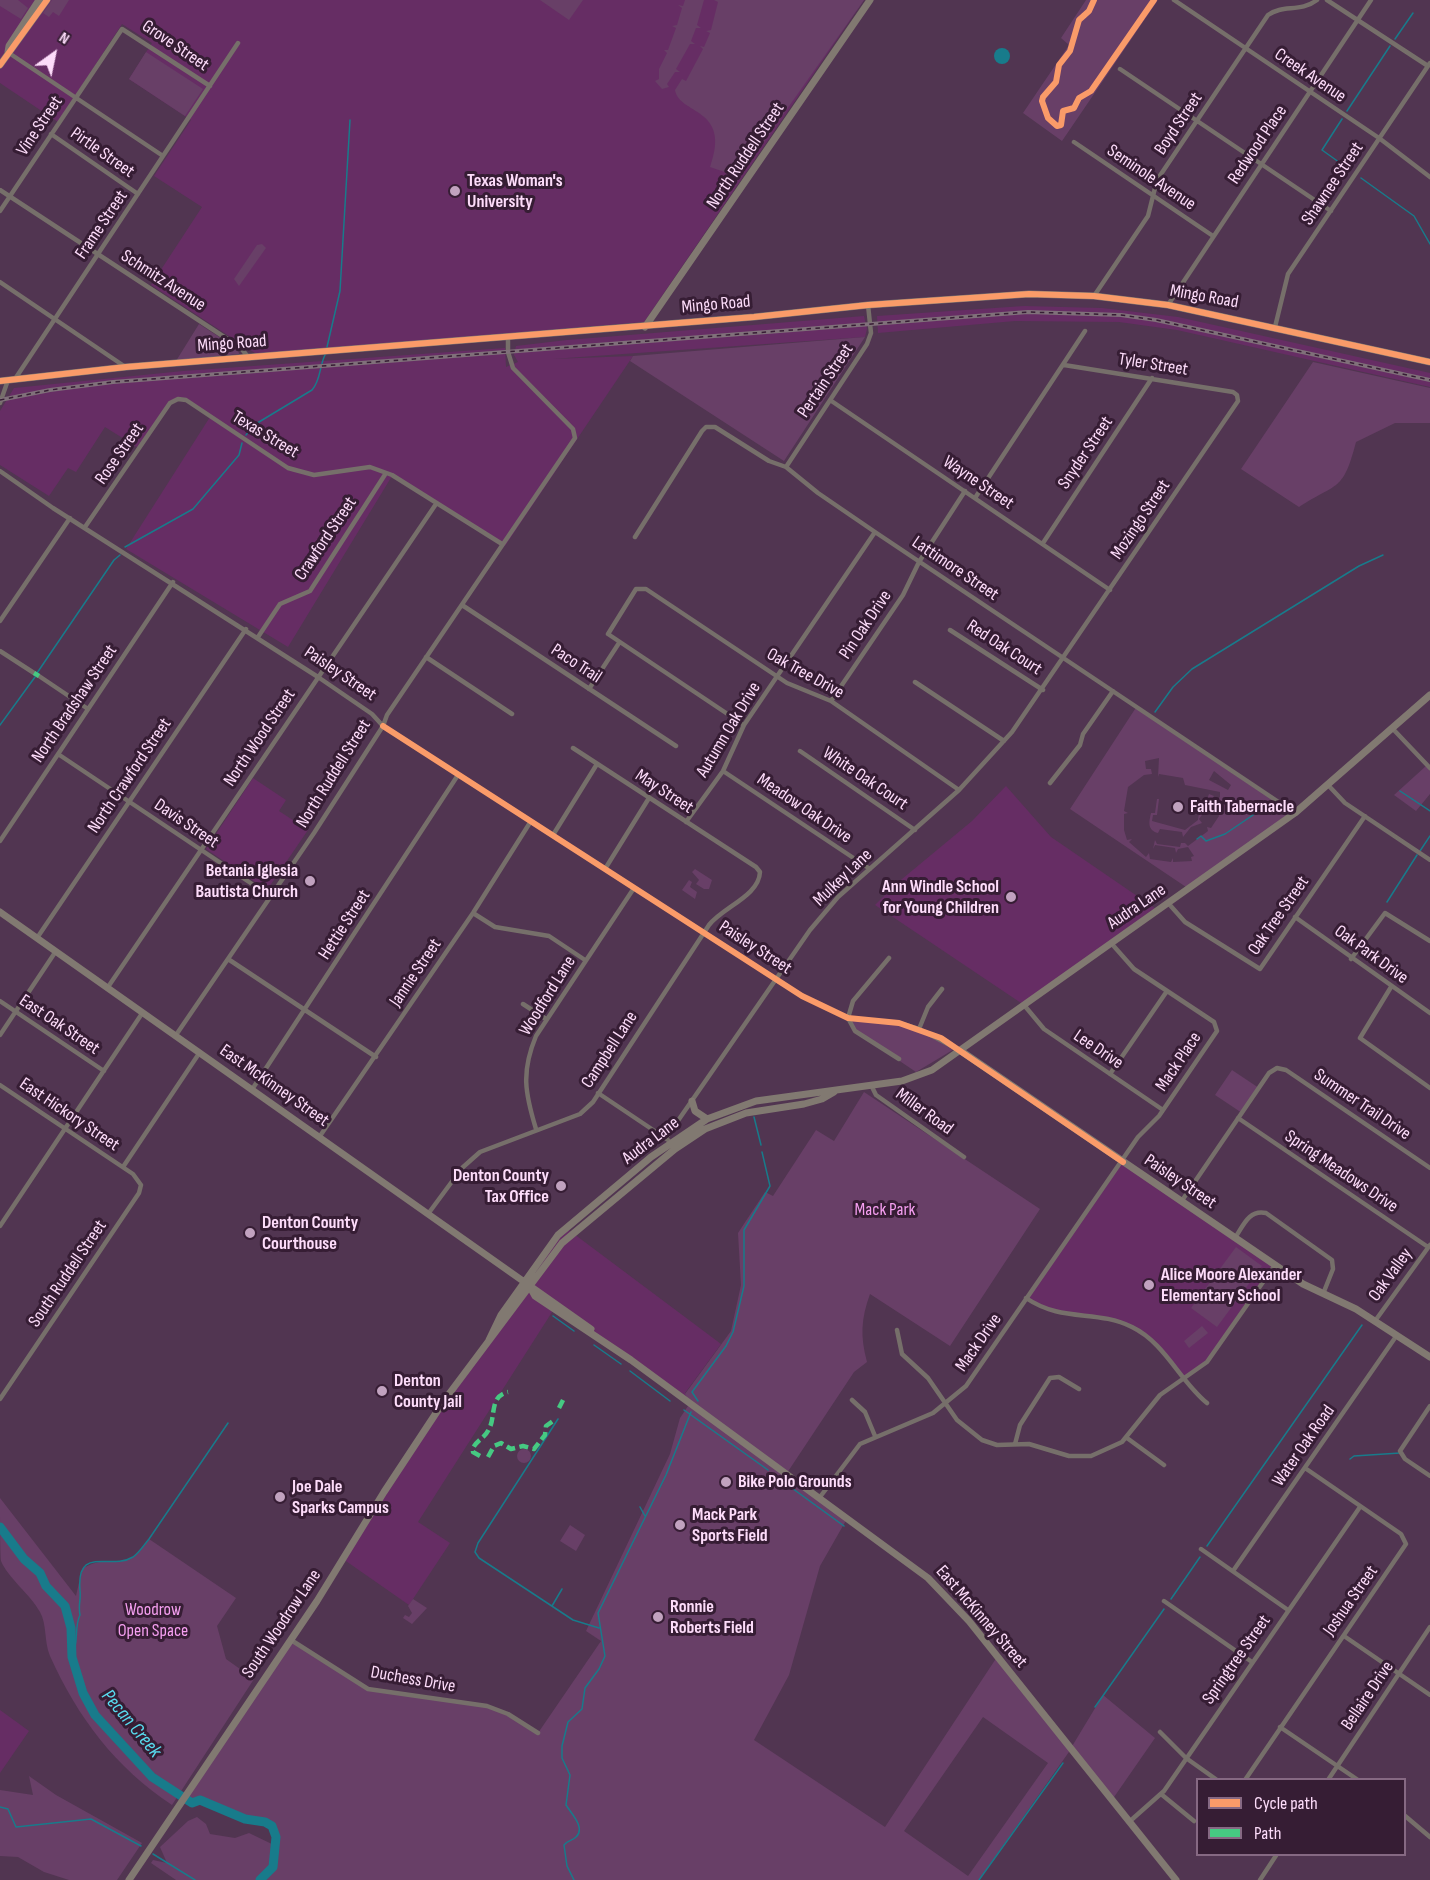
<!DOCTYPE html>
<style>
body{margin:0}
#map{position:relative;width:1430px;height:1880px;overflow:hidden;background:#513551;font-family:"Sofia Sans Condensed",sans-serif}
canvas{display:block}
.legend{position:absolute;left:1196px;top:1778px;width:210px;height:78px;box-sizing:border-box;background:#361d34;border:2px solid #866983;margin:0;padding:8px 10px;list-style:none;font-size:18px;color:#fddcfa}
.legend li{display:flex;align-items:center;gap:12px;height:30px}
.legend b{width:30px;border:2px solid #866983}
.north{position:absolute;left:24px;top:24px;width:60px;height:60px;-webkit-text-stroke:4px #361d34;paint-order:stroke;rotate:33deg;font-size:16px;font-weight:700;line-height:24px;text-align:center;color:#fddcfa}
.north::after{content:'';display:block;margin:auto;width:21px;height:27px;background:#fddcfa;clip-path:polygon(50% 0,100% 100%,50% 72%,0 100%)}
</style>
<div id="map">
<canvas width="1430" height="1880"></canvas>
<ul class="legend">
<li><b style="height:8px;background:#fa9b69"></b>Cycle path</li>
<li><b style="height:8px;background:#46c982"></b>Path</li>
</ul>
<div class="north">N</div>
</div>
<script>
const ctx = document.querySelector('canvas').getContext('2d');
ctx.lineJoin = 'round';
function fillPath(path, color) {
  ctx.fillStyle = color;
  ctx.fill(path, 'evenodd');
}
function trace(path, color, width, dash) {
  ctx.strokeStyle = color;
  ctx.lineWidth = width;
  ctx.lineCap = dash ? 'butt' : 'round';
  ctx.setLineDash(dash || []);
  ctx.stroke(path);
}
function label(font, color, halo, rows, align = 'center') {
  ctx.font = font + ' "Sofia Sans Condensed",sans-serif';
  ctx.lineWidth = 6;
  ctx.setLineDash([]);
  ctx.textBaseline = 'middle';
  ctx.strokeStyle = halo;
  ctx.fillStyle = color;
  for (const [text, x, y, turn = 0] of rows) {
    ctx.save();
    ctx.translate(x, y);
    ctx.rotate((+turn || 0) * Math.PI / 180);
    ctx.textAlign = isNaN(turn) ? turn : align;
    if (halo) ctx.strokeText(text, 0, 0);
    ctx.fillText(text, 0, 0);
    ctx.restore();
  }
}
fillPath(new Path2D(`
 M0 0H864L644 322 258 355 151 285 202 207 154 176 191 120 129 79 152 43 122 24 58 122 0 83Z
 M1024 306 1102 308 1178 317 1430 373V387L1177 330 1119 322 1015 321 878 333 877 316Z
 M864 316 867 329 865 337 552 359 633 356 505 546 392 476 288 647 126 549 210 417 186 400 178 399 170 403 140 449 105 427 76 472 68 468 49 496 0 465V411L14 388 183 371 505 348 506 367 518 362 514 355 516 346 567 340Z
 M253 778 286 800 279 811 308 830 267 890 206 849Z
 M1006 786 1051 837 1159 911 1024 1005 875 905 896 884 972 821Z
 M1123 1162 1275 1265 1213 1354 1184 1380 1158 1346 1122 1323 1049 1312 1026 1299Z
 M566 1228 721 1344 685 1393 690 1403 554 1309 418 1522 450 1543 409 1605 343 1559 368 1516Z
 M0 1710 29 1731 0 1773Z`), '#662d64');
fillPath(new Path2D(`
 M0 0H18L28 8 21 19 0 6Z
 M52 0H69L59 16 53 12 49 17 43 13Z
 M540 0H583L569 20Z
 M685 0H704L697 25 701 28H696L691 41 695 44H690L676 69 680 72H675L667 84 669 87 662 89 655 81 659 79V69L667 53 664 50H668L676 28 672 26 677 25 682 8 678 5 683 6Z
 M714 0H864L739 177 710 167C732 107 679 115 675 90L682 79 686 81 703 49 700 46 704 47 710 33 706 31 711 30 718 2Z
 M1086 0H1158L1062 141 1023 113 1069 45 1061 38Z
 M146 52 203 89 185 116 129 79Z
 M262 244 266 248 239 286 234 279 257 245Z
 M199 324 238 349 239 354 176 361Z
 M865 337 784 461 630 361 633 356Z
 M1313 362 1430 388V423H1395L1356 442C1343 492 1338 482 1299 507L1241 469Z
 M1137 706 1295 813 1189 889 1070 809ZM1159 758 1158 777 1159 774 1183 778 1185 785 1220 792V797L1215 802 1212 799 1214 796 1209 794 1206 802 1196 801 1200 804 1198 820 1185 830 1152 821 1153 815H1157L1159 799H1157L1155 813H1151C1149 822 1147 830 1158 833L1160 829 1182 832 1183 837 1191 827 1202 823 1199 819 1207 808 1214 811 1217 807 1223 811 1220 814 1217 812 1219 816 1211 828 1207 827 1208 831 1188 846 1185 843H1181L1180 847 1157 844 1155 840 1153 849 1155 845 1175 848 1176 853 1178 849 1188 847 1194 856 1191 857 1192 861 1173 862V858L1171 862 1150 859 1149 853 1146 857 1129 842 1132 839 1127 840 1124 830V814L1128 813 1124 811 1128 787 1144 775 1152 774 1151 769H1146L1145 761ZM1214 771 1231 785 1228 790 1209 780Z
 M1426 766 1430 768V794L1416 811 1394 795Z
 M695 869 712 880 709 889H704L696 884 699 880 692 872Z
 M689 880 692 882 690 887 697 892 695 899 682 890Z
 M848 1018 899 1023 919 1029 956 1048 916 1072 855 1031Z
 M1232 1070 1259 1088 1242 1113 1215 1095Z
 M864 1092 1040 1209 950 1346 870 1294C861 1319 860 1336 867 1362L854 1372 787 1473 848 1517 820 1566 789 1675 754 1740 885 1827 997 1657 1071 1748 1103 1695 1155 1738 1112 1800 1071 1749 979 1880H176L151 1863 153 1860 167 1863 160 1847 188 1821 197 1817 206 1824 210 1834 235 1838 249 1833 276 1846 275 1830 268 1823 245 1819 200 1800 192 1803 185 1798 291 1640 368 1689 497 1709 538 1733 601 1641 586 1631 670 1454 680 1418 690 1403 685 1394 731 1331 741 1285 738 1233 765 1192 773 1196 816 1130 834 1141ZM983 1717 1048 1763 968 1876 904 1831Z
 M1236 1247 1262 1266 1217 1327 1191 1308Z
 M1202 1326 1208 1333 1189 1348 1184 1341Z
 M517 1456a7 7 0 1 1 14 0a7 7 0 1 1-14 0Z
 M0 1498 76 1596 82 1569C103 1555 116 1567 133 1557 139 1554 144 1545 149 1539L236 1598 217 1626 226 1659 254 1679 172 1805C115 1767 78 1718 50 1656 44 1642 47 1624 40 1612 30 1594 8 1578 1 1561 0 1553 0 1510 0 1498Z
 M570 1525 585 1535 576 1551 560 1541Z
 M413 1599 427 1608 412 1624 403 1618 405 1615 409 1617 412 1613 408 1606Z
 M29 1776 56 1795 142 1843 117 1880H69L44 1872 18 1857 0 1856V1790L33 1795Z`), '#683f67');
fillPath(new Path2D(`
 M994 56a8 8 0 1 1 16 0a8 8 0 1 1-16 0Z`), '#187b8b');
trace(new Path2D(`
 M1395 39 1413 13
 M1347 111 1390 46
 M1342 119 1322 150 1350 170
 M1361 178 1414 216 1430 244
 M327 347 340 291 350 120
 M246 435 254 425 312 390C321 380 319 367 325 355
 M125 547 193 509 239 455 242 443
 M37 673 114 560 120 555
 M1155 712 1173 687 1192 669 1359 566 1383 555
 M0 725 35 677
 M1400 791 1430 811
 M1197 839 1201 836 1206 841 1225 834 1256 813 1258 808H1264
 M1420 851 1430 836
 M1387 902 1417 855
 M754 1117 761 1145
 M553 1316 574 1331
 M594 1345 621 1364
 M630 1371 670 1401
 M698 1401 692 1392 726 1346 733 1332 744 1286V1230L770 1186 762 1152
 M684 1410 768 1470
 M558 1419 478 1543 475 1552 479 1558 573 1620 599 1628
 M1350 1459 1354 1456 1400 1453
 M774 1475 844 1526
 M640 1507 645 1516
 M1207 1546 1362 1325
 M1171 1599 1200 1557
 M552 1606 562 1589
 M72 1657C79 1644 74 1626 80 1615 78 1605 81 1600 80 1591 76 1544 110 1571 133 1557 139 1553 144 1545 149 1539L228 1423
 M1095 1707 1164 1609
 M0 1807 8 1809 16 1827 91 1819 141 1846
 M153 1854 195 1880
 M574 1880 567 1866 564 1845C568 1840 572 1841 576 1837 586 1828 571 1813 566 1805L570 1775 562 1758V1746L568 1722 582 1709 585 1688 599 1669 605 1656 598 1613 666 1475 691 1412
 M979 1880 1063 1763`), '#187b8b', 1.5);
trace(new Path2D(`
 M0 1527 24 1559 40 1573 46 1586 65 1606 71 1628 72 1657 83 1693 95 1715 152 1777 192 1803 200 1800 245 1819 265 1822 272 1826 276 1837 273 1867 260 1880`), '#187b8b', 9);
trace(new Path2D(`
 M1174 0 1379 138 1430 177
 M1327 0 1428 66
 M9 53 163 156
 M1120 69 1331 211
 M51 134 138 194
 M1074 142 1213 236
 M0 190 241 348 248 357
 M0 211 122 29 210 86
 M0 282 124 366
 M1094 296 1148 216 1157 180 1268 15C1283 4 1300 13 1317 0
 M1168 305 1371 0
 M1275 327 1288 274 1430 63
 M15 379 238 43
 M830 400 1110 590
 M0 403 8 380
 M786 467 867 344 871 333 868 305
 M0 471 53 508 318 677 372 714 383 726 802 996 848 1018 899 1023 919 1029 961 1051
 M975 498 1085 331
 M85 527 170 403 178 399 186 400 288 468 314 475 370 467 392 475 502 544
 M635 537 702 431 706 427H715L769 461 786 467 818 493 875 532 1295 813
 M1043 543 1152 378
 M462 605 676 746
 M0 621 70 518
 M950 630 1043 690
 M258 637 280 604 310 591 386 473
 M0 651 34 673
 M426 657 512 714
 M39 676 88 709
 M915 682 1004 741
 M589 689 619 643
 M831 701 903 595 919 562 965 491
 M744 725 608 634 636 589H646L787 683 831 701 959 790
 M1392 728 1430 768
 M800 751 915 830
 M58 754 270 896
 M723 771 870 869
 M1050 783 1080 745 1083 734 1113 691
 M1328 785 1345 803 1430 860
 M686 822 723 771 744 725 875 532
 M553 835 597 764
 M0 841 173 582
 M605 869 649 798
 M1169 904 1185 922 1260 969 1365 816
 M473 913 495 927 549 936 585 960
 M1295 917 1430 1013
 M37 938 246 629
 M889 958 853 1001 848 1018 855 1031 899 1059
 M228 959 376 1057
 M1351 959 1385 913 1430 941
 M108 987 436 504
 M1391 987 1360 1038 1430 1088
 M0 1001 104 1071
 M523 1004 546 1019
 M1024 1005 1044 1029 1163 1110
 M919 1029 928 1007 942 989
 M0 1035 56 951
 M176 1035 314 833 383 726 387 715 575 438 573 429 513 368 508 352V337
 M1110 1074 1167 991
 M0 1085 133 1174 141 1185 139 1193 0 1399
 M871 1085 876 1095 964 1157
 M253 1088 458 775
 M598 1093 668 1140
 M1238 1118 1428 1247
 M536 1129C525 1093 521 1072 536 1036L634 888
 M320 1136 473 913 531 821
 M666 1138 810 930 838 897 959 790 1012 732 1238 401 1237 395 1233 392 1064 365
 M123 1167 200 1052
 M1181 1202 1269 1073 1277 1068 1286 1070 1430 1168
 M428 1214 462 1168 480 1152 580 1114 593 1102 709 925C723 907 759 896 760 872L756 867 573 748
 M0 1226 143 1012
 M1235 1238C1243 1226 1249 1209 1266 1213L1332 1260 1333 1269 1323 1294
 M1026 1298C1063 1323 1096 1309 1132 1327 1165 1343 1179 1380 1207 1403
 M1375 1321 1430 1245
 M897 1330 902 1354 928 1378 957 1420 982 1440 997 1445 1029 1444 1069 1456H1091L1122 1442 1160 1395 1207 1362 1275 1265
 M852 1400 865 1412 875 1436
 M1430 1406 1400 1451 1405 1459 1430 1476
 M1127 1438 1164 1465
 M1015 1444 1020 1425 1050 1378 1059 1377 1079 1389
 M820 1497 860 1444 933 1413 966 1386 1138 1137 1159 1116 1217 1031 1214 1022 1134 969 1111 943
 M1201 1549 1288 1610
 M1233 1571 1397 1335
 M1164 1601 1252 1662
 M1344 1636 1430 1695
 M291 1640 368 1689 487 1706 508 1714 538 1733
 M1280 1727 1358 1780
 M1160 1732 1186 1758 1217 1780
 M1245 1780 1406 1544 1401 1534 1305 1468
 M1328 1780 1430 1627
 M1161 1794 1194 1821
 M1404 1815 1430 1837
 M1129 1822 1164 1791 1360 1507
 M1260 1880 1277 1854`), '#766f6a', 4.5);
trace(new Path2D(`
 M8 52 9 46 39 0
 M0 65 47 0
 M645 327 870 0
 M0 381 126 367 754 317 868 305 1029 294 1094 296 1168 305 1430 362
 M0 912 591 1329
 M961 1051 1303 1284 1356 1309 1430 1357
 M692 1101 695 1111 707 1119
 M530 1287 535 1296 631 1360 928 1578 969 1621 1176 1880
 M489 1340 501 1315 558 1235 651 1157 707 1119 756 1101 902 1081 932 1070 1295 813 1430 695
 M129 1880 317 1601 384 1492 446 1398 562 1243 675 1149 705 1129 746 1113 804 1104 822 1099 834 1092`), '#817971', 7);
const rail = new Path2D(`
 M0 400 50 390 113 382 1028 312 1121 315 1156 320 1430 380`);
trace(rail, '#80707a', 4);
trace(rail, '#361d34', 1.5, [4.5]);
trace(new Path2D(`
 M34 673 39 676
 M559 1408 565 1396
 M480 1456 473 1452V1448C477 1440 485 1438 489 1429 496 1417 489 1396 508 1392
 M488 1457 494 1446 501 1443 511 1449 523 1446 534 1449 545 1435 546 1426 553 1421`), '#46c982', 4.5, [9, 4.5]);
trace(new Path2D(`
 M1094 0 1089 11 1079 20 1070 51 1059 65 1056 82 1043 97 1042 101 1048 118 1057 126 1061 125 1063 111 1074 108 1079 98 1091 91 1154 0
 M0 65 47 0
 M0 381 126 367 754 317 868 305 1029 294 1094 296 1168 305 1430 362
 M383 726 802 996 848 1018 899 1023 941 1038 1123 1162`), '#fa9b69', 6);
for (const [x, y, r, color] of [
 [455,191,6,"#c1a2bf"],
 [1178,807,6,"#c1a2bf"],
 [310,881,6,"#c1a2bf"],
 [1011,897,6,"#c1a2bf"],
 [561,1186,6,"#c1a2bf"],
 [250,1233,6,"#c1a2bf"],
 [1149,1285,6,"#c1a2bf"],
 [382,1391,6,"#c1a2bf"],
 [726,1482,6,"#c1a2bf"],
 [280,1497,6,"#c1a2bf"],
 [680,1525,6,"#c1a2bf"],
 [658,1617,6,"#c1a2bf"]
]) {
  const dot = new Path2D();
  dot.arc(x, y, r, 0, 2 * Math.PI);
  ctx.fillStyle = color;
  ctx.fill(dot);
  trace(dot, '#361d34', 2);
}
label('18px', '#fddcfa', '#361d34', [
 ["Grove Street",175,46,34],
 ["Creek Avenue",1310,76,34],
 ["Boyd Street",1179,124,-56],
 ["Vine Street",40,126,-56],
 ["Redwood Place",1258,145,-56],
 ["Pirtle Street",102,153,35],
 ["North Ruddell Street",746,156,-56],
 ["Seminole Avenue",1151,178,34],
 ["Shawnee Street",1333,184,-56],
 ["Frame Street",102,225,-56],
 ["Schmitz Avenue",163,281,33],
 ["Mingo Road",1204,297,10],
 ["Mingo Road",716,305,-5],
 ["Mingo Road",232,344,-4],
 ["Tyler Street",1153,365,9],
 ["Pertain Street",826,381,-56],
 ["Texas Street",265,435,31],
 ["Snyder Street",1086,453,-56],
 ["Rose Street",120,454,-55],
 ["Wayne Street",978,483,34],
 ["Mozingo Street",1141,520,-56],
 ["Crawford Street",326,539,-56],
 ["Lattimore Street",955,569,34],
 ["Pin Oak Drive",866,625,-56],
 ["Red Oak Court",1004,648,33],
 ["Paco Trail",576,664,33],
 ["Paisley Street",340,674,34],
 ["Oak Tree Drive",805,674,29],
 ["North Bradshaw Street",75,704,-56],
 ["Autumn Oak Drive",729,730,-59],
 ["North Wood Street",260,738,-56],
 ["North Ruddell Street",334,774,-58],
 ["North Crawford Street",130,776,-56],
 ["White Oak Court",865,779,34],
 ["May Street",664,792,33],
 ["Meadow Oak Drive",804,809,34],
 ["Davis Street",186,824,34],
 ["Mulkey Lane",843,878,-44],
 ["Audra Lane",1137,907,-34],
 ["Oak Tree Street",1279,916,-55],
 ["Hettie Street",345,925,-57],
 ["Paisley Street",755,948,33],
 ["Oak Park Drive",1371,955,36],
 ["Jannie Street",416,973,-56],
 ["Woodford Lane",548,996,-58],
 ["East Oak Street",59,1025,34],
 ["Campbell Lane",610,1050,-57],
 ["Lee Drive",1098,1050,34],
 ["Mack Place",1179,1062,-56],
 ["East McKinney Street",274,1086,35],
 ["Summer Trail Drive",1362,1105,34],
 ["Miller Road",924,1112,36],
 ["East Hickory Street",69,1115,34],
 ["Audra Lane",651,1141,-37],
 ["Spring Meadows Drive",1341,1172,34],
 ["Paisley Street",1180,1182,34],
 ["South Ruddell Street",68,1274,-56],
 ["Oak Valley",1391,1275,-54],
 ["Mack Drive",979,1343,-55],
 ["Water Oak Road",1304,1446,-55],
 ["Joshua Street",1351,1601,-55],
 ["East McKinney Street",981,1617,49],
 ["South Woodrow Lane",282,1624,-56],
 ["Springtree Street",1237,1660,-55],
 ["Duchess Drive",413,1680,10],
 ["Bellaire Drive",1368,1696,-56]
]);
label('bold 18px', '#fddcfa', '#361d34', [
 ["Texas Woman's",467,181],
 ["University",467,202],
 ["Faith Tabernacle",1190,807],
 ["Betania Iglesia",298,871,"right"],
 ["Bautista Church",298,892,"right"],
 ["Ann Windle School",999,887,"right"],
 ["for Young Children",999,908,"right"],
 ["Denton County",549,1176,"right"],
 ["Tax Office",549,1197,"right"],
 ["Denton County",262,1223],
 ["Courthouse",262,1244],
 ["Alice Moore Alexander",1161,1275],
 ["Elementary School",1161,1296],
 ["Denton",394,1381],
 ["County Jail",394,1402],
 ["Bike Polo Grounds",738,1482],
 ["Joe Dale",292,1487],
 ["Sparks Campus",292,1508],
 ["Mack Park",692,1515],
 ["Sports Field",692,1536],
 ["Ronnie",670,1607],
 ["Roberts Field",670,1628]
], 'left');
label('18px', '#f69ff1', '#361d34', [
 ["Mack Park",885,1210],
 ["Woodrow",153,1610],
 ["Open Space",153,1631]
]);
label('italic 20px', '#58dbef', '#361d34', [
 ["Pecan Creek",131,1724,50]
]);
</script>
